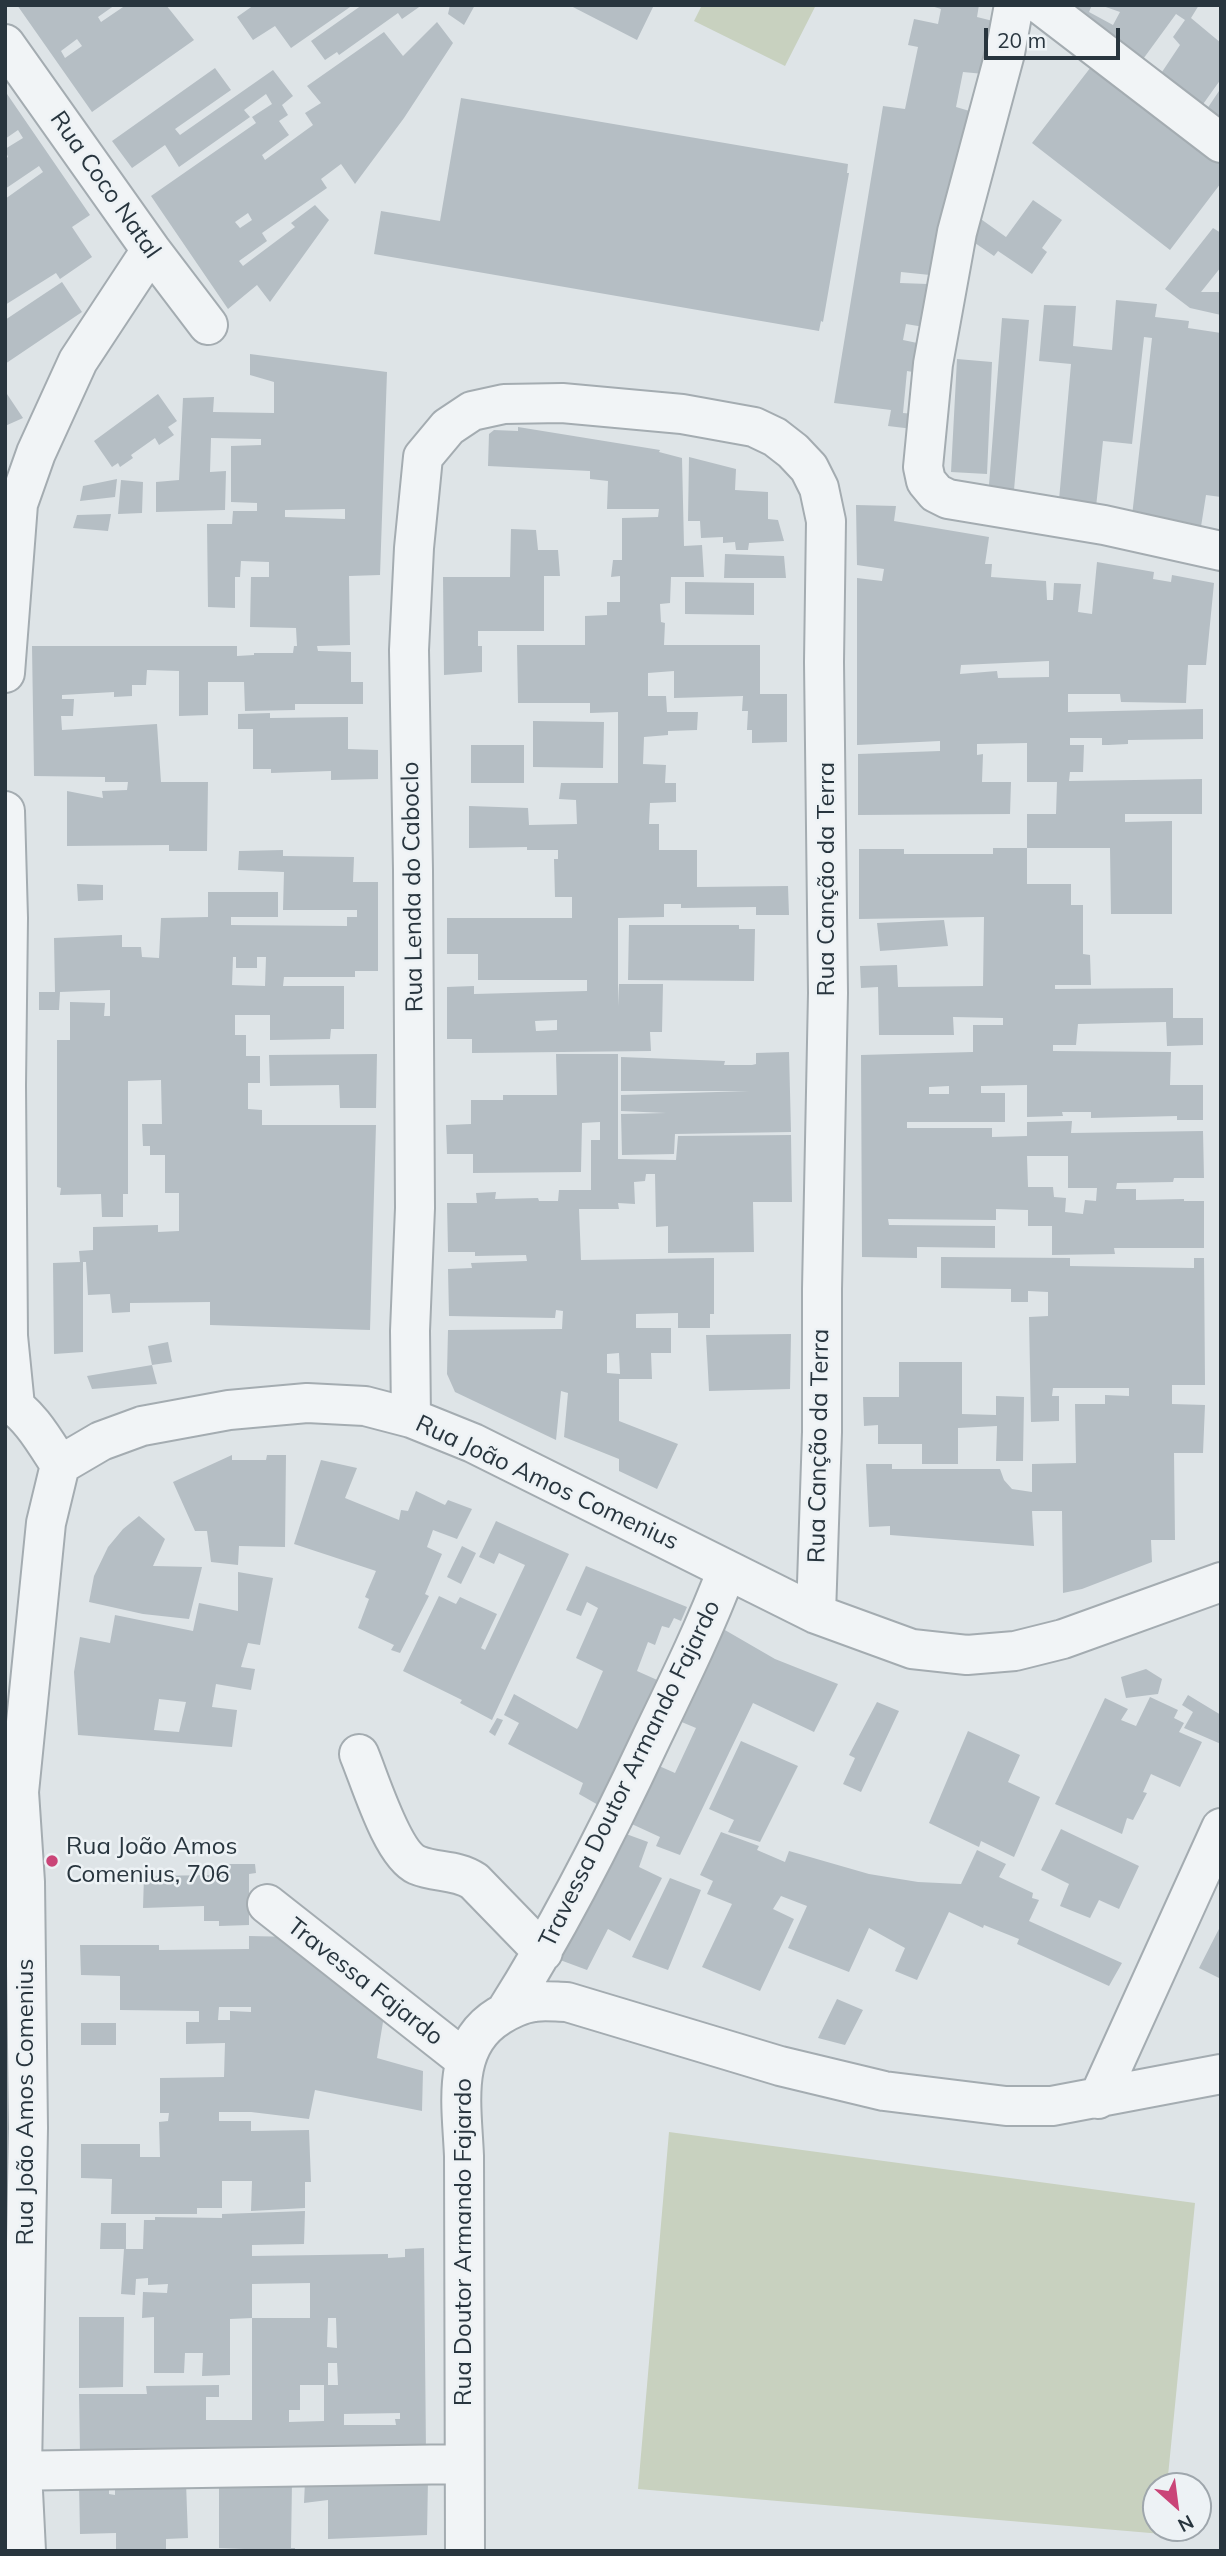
<!DOCTYPE html>
<meta charset="utf-8">
<style>
body{margin:0}
#map{position:relative;width:1226px;height:2556px;overflow:hidden;background:#dee4e7;font-family:Mulish,sans-serif}
canvas{display:block}
.frame{position:absolute;inset:0;border:7px solid #28353e;pointer-events:none}
.north{position:absolute;left:1142px;top:2472px;width:70px;height:70px;box-sizing:border-box;background:#edf2f5;border:2px solid #9ea6ac;border-radius:50%;rotate:152deg;font-size:19px;font-weight:700;line-height:28px;text-align:center;color:#28353e}
.north::after{content:'';display:block;margin:auto;width:24px;height:32px;background:#ca4578;clip-path:polygon(50% 0,100% 100%,50% 72%,0 100%)}
.scale{position:absolute;left:984px;top:28px;width:136px;height:32px;box-sizing:border-box;border:4px solid #28353e;border-top:0;padding-left:9px;font-size:21px;line-height:24px;white-space:nowrap;color:#28353e;-webkit-text-stroke:5px #edf2f5;paint-order:stroke}
</style>
<div id="map">
<canvas width="1226" height="2556"></canvas>
<div class="frame"></div>
<div class="north">N</div>
<div class="scale">20 m</div>
</div>
<script>
const ctx = document.querySelector('canvas').getContext('2d');
ctx.lineJoin = 'round';
function fillPath(path, color) {
  ctx.fillStyle = color;
  ctx.fill(path, 'evenodd');
}
function trace(path, color, width, dash) {
  ctx.strokeStyle = color;
  ctx.lineWidth = width;
  ctx.lineCap = dash ? 'butt' : 'round';
  ctx.setLineDash(dash || []);
  ctx.stroke(path);
}
function label(font, color, halo, rows, align = 'center') {
  ctx.font = font + ' Mulish,sans-serif';
  ctx.lineWidth = 5;
  ctx.setLineDash([]);
  ctx.textBaseline = 'middle';
  ctx.strokeStyle = halo;
  ctx.fillStyle = color;
  for (const [text, x, y, turn = 0] of rows) {
    ctx.save();
    ctx.translate(x, y);
    ctx.rotate((+turn || 0) * Math.PI / 180);
    ctx.textAlign = isNaN(turn) ? turn : align;
    if (halo) ctx.strokeText(text, 0, 0);
    ctx.fillText(text, 0, 0);
    ctx.restore();
  }
}
fillPath(new Path2D(`
 M702 5H816L785 66 694 21Z
 M669 2132 1195 2203 1167 2486H1156V2528H1163L1162 2534 638 2489Z`), '#c8d1bf');
fillPath(new Path2D(`
 M17 5H115L98 17 101 22 126 5H166L194 40 92 112ZM77 39 82 46 65 58 61 51Z
 M254 5H353L291 48 275 26 253 40 237 17Z
 M362 5H422L402 19 398 13 339 55 337 52 325 60 311 41Z
 M450 5H475L464 25 448 14Z
 M569 5H654L637 40Z
 M928 5H979L977 17 993 21 984 74 963 72 956 107 973 112 930 275 901 272 900 283 928 284 924 327 906 324 903 340 922 344 919 373 907 371 903 413 914 414 913 429 888 426 891 410 834 403 883 106 905 109 918 47 908 45 914 19 938 24 941 9Z
 M1054 5H1092L1089 12 1113 25 1120 12 1100 5H1199L1191 18 1221 43V79L1201 107 1160 75 1180 45 1173 37 1185 20 1176 14 1138 66Z
 M437 22 453 43 404 118 355 184 341 164 321 179 327 188 262 233 267 241 239 261 243 266 295 227 291 223 315 205 329 220 270 302 257 285 228 309 151 196 256 123 252 117 272 104 266 94 244 110 250 117 179 167 165 145 132 168 112 141 215 68 231 90 175 129 180 135 273 70 293 96 282 105 288 115 279 121 289 135 262 155 265 160 313 125 305 113 321 103 307 86 384 32 403 56ZM248 213 252 220 240 228 235 222Z
 M1094 63 1221 155V183L1170 250 1032 143Z
 M1221 88V122L1205 112Z
 M5 91 90 215 72 227 92 257 60 279 56 273 5 305V199L43 172 39 166 5 189V159L8 157 5 149 23 138 18 130 5 139Z
 M461 98 848 164 847 173H849L823 322 821 321 819 331 374 254 381 211 440 221Z
 M1033 200 1062 220 1042 248 1047 252 1032 274 998 251 994 256 972 241 978 217 1006 237Z
 M1213 228 1221 233V267L1201 292H1221V315L1190 308 1165 289Z
 M62 282 82 312 5 364V320Z
 M1116 300 1157 304 1155 317 1189 321 1188 328 1221 333V497L1206 495 1200 533 1132 516 1152 338 1144 337 1132 444 1103 441 1096 507 1059 500 1071 364 1039 361 1044 305 1076 306 1073 346 1112 350Z
 M1002 318 1029 320 1014 490 989 485Z
 M250 354 387 372 380 575 349 576 350 645 317 646 318 651 351 652V682H363V704H295V710L245 711 244 682H208V715L179 716V671L147 670 146 685H132V696L114 697V692L62 695V699H74L73 716H61L62 730 157 724 161 782H208L207 851H169V845L67 846V791L103 798 102 791 127 790 128 782H105V777L34 776 32 646H237V656L254 655V653H293L294 646H297L296 628 250 627 251 577H269V562L241 561 240 577H235V608L208 607 207 524H232L233 511H257V503L231 502V446L261 445V439L211 438 210 472 226 471 225 510 156 512V482L179 480 183 398 214 397 213 412 274 413V382L250 375ZM345 509V519L285 517V510Z
 M957 359 992 362 987 474 951 472Z
 M5 391 23 418 5 426Z
 M158 394 177 421 168 427 174 435 159 445 155 438 131 455 133 458 120 467 118 463 112 467 94 441Z
 M518 427 660 450 659 452 682 458 684 546 702 545 704 577H671L670 603 660 604 661 622 665 623 664 645H760V694H787V742L752 743V730H747L748 711H742L743 696 674 698V671L648 673V696H666L667 712H698L697 730 668 731V735L644 737 643 764 666 765 665 783H676V802L650 803 649 824H659V850H697V887L788 886 789 915H756V907L681 908V904H664V917L618 918V1006L619 984H663L662 1032H650L651 1051 472 1053V1039H447V987L474 986V994L587 991V980H478V954H447V918H572V897H555L554 859H558V850H527V847L469 848V806L528 808 529 825 577 824 576 800 559 799 561 783H618V712L590 713V703H518L517 645H585V616L607 615V602H620V576L611 577 613 560H622V518L658 517 659 509H607L608 481 590 479V471L488 466 489 434 494 430 518 431ZM557 1020V1030L536 1031 535 1021Z
 M689 457 736 469 735 490 768 492V519L778 520 784 541 749 543 748 550H736L735 542 723 543V537L701 538 700 521H688Z
 M117 479 115 497 80 501 83 486Z
 M121 480 143 482 142 513 118 514Z
 M856 505 896 506 894 521 989 537 985 564H992L991 577 1046 581 1047 600H1053L1054 583 1081 584 1078 612 1092 614 1097 562 1154 572 1153 579 1171 582 1172 575 1214 583 1206 665H1188L1186 703 1121 702 1120 694H1068V712L1203 709V739L1128 740V744L1108 745H1102V738H1070V745H1084L1083 772H1070L1069 781 1202 779V814H1125V822L1172 821V914H1111L1110 848H1027V884H1071V905H1083V954L1090 955 1091 985H1055V989L1173 988V1018H1203V1045L1167 1046 1166 1022 1078 1024 1076 1045H1053V1051L1171 1052 1170 1085H1203V1120H1177V1116L1091 1118V1112H1062L1063 1116 1027 1117V1085L981 1086V1093H1005V1122H907V1128H992V1137L1027 1136V1122L1072 1121 1071 1133 1203 1131 1204 1178H1174L1173 1182 1117 1183 1116 1189H1136V1200L1184 1199V1201H1204V1248H1114L1115 1254 1052 1255V1226H1028V1210L996 1209V1220L888 1219 889 1225 995 1226V1248L917 1247V1258L862 1257 861 1055 973 1052V1025H1003V1018L953 1017 954 1035H879L878 987 861 988 860 966 897 965 898 987 983 986 984 917 859 919V849H904V854H993V848H1027V814H1056L1057 782H1027V743L977 744V755L983 754 982 782H1011L1010 814 858 815V754L940 751V741L857 745V578L882 581 884 569 857 565ZM1049 661V677L998 678 997 671 960 674 961 665ZM949 1086V1094H929V1087ZM1027 1156H1068V1188H1097L1096 1201 1085 1200 1083 1214 1065 1212 1066 1198 1054 1197 1053 1187H1028Z
 M111 514 108 531 73 528 77 515Z
 M511 529 536 530 538 550H558L560 576H544V631H478V646H482V672L444 675 443 577H510Z
 M725 554 784 556 786 578H724Z
 M685 582 754 583V615L685 614Z
 M270 713V718L348 717V749L378 750V779L331 780V771L271 773V769H253V729H238V714Z
 M533 721 604 722 603 768 533 767Z
 M471 745H524V783H471Z
 M283 850V856L354 857 353 882H378V971H355V977H284L283 986H344V1029H331L330 1039 270 1040V1015H235V1035H246V1056H260V1083H248V1109L262 1110V1125H376L370 1330 210 1325V1302L130 1303V1312L112 1313 110 1294 88 1295 86 1262H83V1352L54 1354 53 1263 80 1262 79 1251 93 1250V1227L158 1225V1232L179 1231V1193H165V1155H150V1146H143L142 1124H162L161 1080 128 1081V1194H123V1217H102L101 1194 60 1195 61 1188 57 1187V1040H70V1002L105 1003 104 1016H110V990L60 992 59 1010H39V992H55L54 938 122 935V947H141L142 957 159 958 161 918 208 917V892H278V917H231V925L347 926V917H357V910H283L284 872 238 870 239 851ZM233 957H236V968H257V957H266L265 986 232 985Z
 M77 884 103 885V900L78 901Z
 M944 920 948 946 880 951 877 923Z
 M629 925H739V929H755L754 981 628 980Z
 M789 1052 791 1132 675 1134 674 1154 622 1155 621 1114 666 1113 621 1111V1095L749 1091H621V1057L725 1061 724 1065H752L756 1064V1053Z
 M377 1054 376 1108H340L339 1085 270 1086 269 1055Z
 M556 1054H618V1159L676 1160 678 1136 791 1135 792 1202H753L754 1252 668 1253V1226L656 1227 655 1174H646L645 1181 634 1182 635 1204 618 1203 619 1209H579L581 1260 714 1258V1314H710V1328H678V1313L636 1314V1328H671V1353H651L652 1379H619V1421L678 1444 657 1489 619 1471V1459L564 1437 568 1393 561 1391 556 1440 455 1392 447 1374 448 1330 562 1329 563 1311 556 1310 555 1318 449 1316 448 1269 472 1268 471 1263 527 1261 526 1255 475 1256V1252H448L447 1203H477L476 1193 496 1192 495 1199 538 1198 539 1201H558L559 1190H591V1140H600V1122L582 1123 581 1172 473 1173V1154H447L446 1125 471 1124V1100H503V1095H557ZM619 1353 620 1374 607 1373V1354Z
 M941 1257 1070 1258V1266L1194 1268V1258H1204L1205 1385H1172V1404L1205 1405 1203 1453H1174L1175 1540H1151L1152 1562 1082 1589 1063 1593 1062 1511H1032L1034 1546 890 1535V1526L869 1527 866 1464H892V1469H1000L1004 1480 1012 1489 1032 1492V1464L1076 1463 1075 1404H1105V1395L1129 1396V1388H1053L1052 1396H1059V1421L1031 1422 1029 1317 1048 1316V1292L1028 1291V1302H1011V1289L941 1288Z
 M791 1334 790 1389 709 1391 706 1335Z
 M168 1342 172 1362 152 1365 157 1384 92 1389 87 1376 152 1365 148 1346Z
 M899 1362H962V1414L996 1415V1396L1024 1397 1023 1461H996L997 1426 958 1428V1464H922V1444H878V1425L864 1426 863 1397H899Z
 M232 1455V1460H266L267 1455H286L285 1547 239 1546 238 1565 211 1562 207 1531H195L173 1482Z
 M321 1460 357 1468 345 1498 399 1520 401 1510 408 1511 416 1491 445 1505 448 1500 472 1509 457 1539 433 1530 427 1547 442 1554 425 1594 429 1596 400 1653 391 1650 394 1645 358 1628 369 1599 365 1597 376 1571 294 1544Z
 M139 1516 165 1539 153 1566 202 1567 189 1619 143 1614 89 1602 94 1576 108 1547 123 1529Z
 M496 1521 569 1554 492 1720 460 1703 462 1700 403 1671 439 1596 456 1604 460 1597 497 1614 481 1648 485 1650 525 1565 499 1553 494 1564 479 1557Z
 M462 1546 476 1553 461 1584 447 1577Z
 M586 1566 687 1607 681 1621 674 1618 669 1628 662 1626 655 1645 648 1642 637 1671 664 1683 651 1713 643 1710 639 1719 641 1721 607 1810 579 1794 583 1783 508 1744 519 1723 504 1715 514 1694 577 1729 579 1726 603 1671 576 1658 598 1608 587 1602 581 1616 566 1610Z
 M238 1572 273 1578 260 1645 248 1643 241 1667 255 1669 251 1690 216 1684 212 1707 237 1710 232 1747 78 1735 74 1672 80 1637 110 1643 115 1615 193 1631 199 1603 238 1611ZM159 1699 186 1702 179 1732 154 1730Z
 M718 1626 775 1659 838 1684 814 1732 753 1703 680 1855 656 1846 660 1837 623 1820 650 1762 675 1773 696 1728 672 1718Z
 M1146 1669 1162 1679 1158 1694 1126 1698 1121 1677Z
 M1188 1695 1221 1715V1744L1184 1728 1193 1712 1182 1705Z
 M1150 1697 1178 1710 1174 1718 1184 1723 1179 1732 1202 1742 1180 1787 1151 1774 1143 1792 1147 1793 1133 1820 1127 1818 1122 1834 1055 1804 1105 1698 1128 1709 1121 1720 1136 1726Z
 M877 1702 899 1711 861 1792 843 1784 855 1758 849 1755Z
 M497 1718 503 1720 495 1736 489 1732Z
 M968 1731 1020 1755 1008 1782 1040 1797 1014 1857 981 1841 979 1847 929 1823Z
 M741 1741 798 1766 760 1842 728 1832 734 1820 709 1809Z
 M1061 1829 1139 1866 1119 1909 1099 1900 1090 1918 1060 1906 1069 1884 1041 1870Z
 M618 1831 648 1842 639 1867 662 1878 630 1941 608 1929 587 1970 552 1957 562 1939 570 1942 613 1853Z
 M721 1832 759 1846 757 1850 785 1862 789 1851 869 1874 918 1882 961 1884 977 1850 1006 1864 999 1877 1033 1893 1032 1898 1039 1900 1029 1921 1122 1963 1109 1986 1017 1944 1019 1939 984 1925 983 1928 949 1912 917 1980 895 1971 905 1948 869 1928 849 1972 788 1948 807 1906 781 1896 773 1909 794 1919 760 1991 702 1967 732 1904 707 1894 713 1881 700 1875Z
 M218 1864H255L256 1873 249 1874V1925L219 1926V1921H204V1906L143 1908 144 1876 217 1875Z
 M670 1878 701 1890 668 1970 632 1957Z
 M1221 1925V1979L1199 1968Z
 M249 1936 295 1937 385 2010 377 2058 423 2071 422 2111 315 2090 309 2119 251 2112H219V2121H251V2131L309 2130 311 2182H305V2208L251 2211 252 2181H222V2208H197V2214H111L112 2179 81 2178V2144H140V2157H160L159 2122 168 2121 169 2113H160V2078L224 2077 225 2043 186 2044V2022H199V2011L120 2010V1976L81 1975 80 1945H159V1950L249 1949ZM219 2007H251V2012L230 2011V2020H218Z
 M837 1999 863 2010 845 2045 818 2038Z
 M81 2023H116V2045H81Z
 M305 2211 304 2244 252 2245V2256L388 2254V2258L405 2257V2249L424 2248 426 2453 80 2454 79 2394H147L146 2386 219 2385V2397H206V2420H252V2318H310V2283L252 2284V2318L230 2319V2375L202 2376 203 2353H185L184 2373H154V2317L142 2318 143 2292 167 2293 168 2284 148 2285V2278L136 2279 135 2295 121 2294 124 2249H100L101 2223H126V2249H143L144 2220H155V2217L222 2218V2214ZM328 2318H336L337 2348 327 2347ZM328 2363H337L338 2385H328ZM300 2385H324V2421L289 2422V2410H300ZM400 2413V2419H395L396 2425H344V2414Z
 M79 2317H124L123 2387 79 2388Z
 M428 2479 427 2535 328 2539V2500L304 2503 305 2481Z
 M292 2481 291 2548H295V2551L219 2548V2482Z
 M186 2482 188 2538 166 2539V2549H116V2533L80 2534 79 2484H109V2494L115 2495V2484Z`), '#b5bec4');
const minor = new Path2D(`
 M1014 5 1005 53 957 232 933 364 923 467 926 481 936 493 948 499 1104 525 1221 551
 M1041 5 1221 143
 M5 44 151 250 208 325
 M5 673 18 504 36 453 78 361 151 250
 M5 811 8 918 6 1085 8 1336 15 1406
 M5 1400C30 1414 45 1442 60 1465
 M411 1418 410 1331 415 1208 413 870 409 650 414 548 423 457 448 427 472 411 504 404 562 403 682 414 754 427 775 437 793 451 809 468 819 488 826 521 824 662 828 993 822 1289V1432L816 1614
 M359 1754C370 1780 392 1854 417 1865 436 1873 456 1869 474 1881L543 1952
 M267 1904 464 2059
 M506 2011C561 1924 607 1833 651 1739 678 1683 705 1628 727 1570
 M1098 2099 1221 1828
 M5 2471 464 2464
 M26 2551 22 2471 28 2128 25 1882 19 1792 46 1523 60 1465 101 1441 142 1426 229 1410 307 1403 365 1406 411 1418 473 1443 816 1614 912 1649 967 1655 1015 1651 1063 1639 1221 1582
 M465 2551 464 2156C462 2106 450 2046 499 2016 508 2010 523 2003 534 2002 545 2000 557 2002 567 2002L780 2066 884 2091 1006 2106H1052L1221 2074`);
trace(minor, '#a4acb1', 42);
trace(minor, '#f1f4f6', 38);
for (const [x, y, r, color] of [
 [52,1861,7,"#ca4578"]
]) {
  const dot = new Path2D();
  dot.arc(x, y, r, 0, 2 * Math.PI);
  ctx.fillStyle = color;
  ctx.fill(dot);
  trace(dot, '#edf2f5', 2.5);
}
label('24px', '#28353e', '#edf2f5', [
 ["Rua Coco Natal",105,185,55],
 ["Rua Canção da Terra",827,879,-90],
 ["Rua Lenda do Caboclo",413,887,-91],
 ["Rua Canção da Terra",819,1446,-89],
 ["Rua João Amos Comenius",547,1483,25],
 ["Travessa Doutor Armando Fajardo",630,1774,-64],
 ["Travessa Fajardo",365,1982,38],
 ["Rua João Amos Comenius",26,2102,-90],
 ["Rua Doutor Armando Fajardo",464,2242,-90]
]);
label('24px', '#28353e', '#edf2f5', [
 ["Rua João Amos",66,1847],
 ["Comenius, 706",66,1875]
], 'left');
</script>
